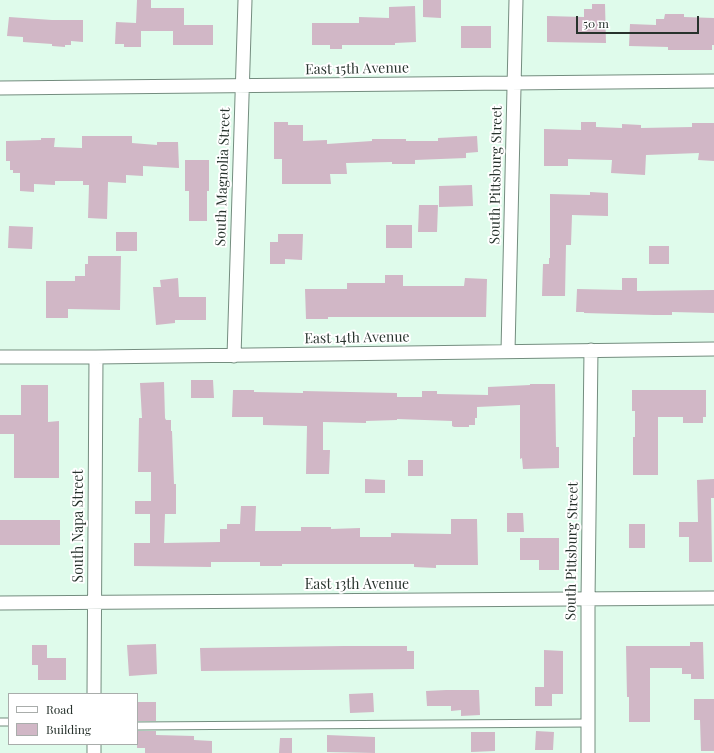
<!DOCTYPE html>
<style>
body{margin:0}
#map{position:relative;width:714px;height:753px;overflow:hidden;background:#dffbeb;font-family:"Playfair Display",serif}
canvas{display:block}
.legend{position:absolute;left:8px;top:693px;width:130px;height:52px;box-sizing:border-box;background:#fff;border:1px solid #a9adab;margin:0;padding:5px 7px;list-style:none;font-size:12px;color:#27322c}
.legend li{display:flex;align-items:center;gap:8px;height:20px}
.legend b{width:20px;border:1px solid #a9adab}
.scale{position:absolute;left:576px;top:16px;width:123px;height:18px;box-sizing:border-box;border:2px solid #27322c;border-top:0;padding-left:5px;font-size:12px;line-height:14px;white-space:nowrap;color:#27322c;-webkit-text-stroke:3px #fff;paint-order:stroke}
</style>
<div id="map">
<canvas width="714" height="753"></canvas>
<ul class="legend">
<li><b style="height:5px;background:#fff"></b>Road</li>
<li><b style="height:11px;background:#d1b7c6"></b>Building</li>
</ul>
<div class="scale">50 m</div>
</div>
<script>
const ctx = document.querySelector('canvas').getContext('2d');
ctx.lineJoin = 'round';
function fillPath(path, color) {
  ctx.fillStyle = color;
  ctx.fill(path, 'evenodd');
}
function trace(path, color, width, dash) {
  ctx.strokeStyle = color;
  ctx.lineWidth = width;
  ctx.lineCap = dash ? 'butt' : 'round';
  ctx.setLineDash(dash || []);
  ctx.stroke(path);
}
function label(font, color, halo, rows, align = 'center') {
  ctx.font = font + ' "Playfair Display",serif';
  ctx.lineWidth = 4;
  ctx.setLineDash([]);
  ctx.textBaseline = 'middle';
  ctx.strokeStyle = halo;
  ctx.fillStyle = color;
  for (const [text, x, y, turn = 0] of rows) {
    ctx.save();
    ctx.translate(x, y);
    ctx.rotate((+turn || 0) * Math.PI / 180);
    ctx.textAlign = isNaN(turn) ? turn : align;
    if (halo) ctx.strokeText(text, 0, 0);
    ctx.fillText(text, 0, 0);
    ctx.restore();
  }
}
fillPath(new Path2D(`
 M137 0H151V8H184V25H213V45H173V31H141V47H124V44H115L116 22 136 23Z
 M423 0H441V18L423 17Z
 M592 4H605L606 43 547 42V16L584 17V9H592Z
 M415 6 416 42 395 43V45H342V49H330V45H312V23H359V17L389 18V7Z
 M665 14H684V17L714 18V45H712V50H668V47L629 46 630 24 656 25V19H664Z
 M9 17 52 20H83V42L71 41V45H65V47L52 46V44L23 42V37L7 36Z
 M461 26H491V48H461Z
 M274 122H288V125H303V141L327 140V144L372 141V139H406V141H438V138L477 136 478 152 466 153V158L415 160V164H392V162L346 163 347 174H330L331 184H282V159H274Z
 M581 122H596V127L622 128V124L641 125V128L692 127V123H714V161L698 160 699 153 646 155 645 175 611 173 612 160 568 159V166H544V129L581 130Z
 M82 136H132V143L157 145V142H178L179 168 143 166V176L126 175V183L108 182 107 219 88 218 89 185H83V181H55V185L34 184V192L20 191V173H13V170H10V161H6V141L41 140V138H55L54 147 82 148Z
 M185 160H209V191H207V221H189V191H185Z
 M472 185 473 206 439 207V186Z
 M590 192 608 193V216L572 215 571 245H566L565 296H542L543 264H549V258H550V194L590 195Z
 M419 205H438L437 232H418Z
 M386 225H412V248H386Z
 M9 226 33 227 32 249 8 248Z
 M116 232H137V251H116Z
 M278 234H303L302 260 285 259V264H270V242H278Z
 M649 246H669V264H649Z
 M88 256H121L120 310 68 309V318H46V281H75V276H85V264H88Z
 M385 275H403V286H464L465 278 487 279 486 317H328V319H306L305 289H347V283H385Z
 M178 278 179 297H206V320H175V323L156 325 153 287H161L160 280Z
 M622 278H637V291L714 290V313L672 312V315H654L584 313V312H576L577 289 622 290Z
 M191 380H213L214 398H191Z
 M164 382 165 418 166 420H171V431H172L174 484H176V514H165L164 543 220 542V529H227V524H240L241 506H256L255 531H301V527H331V529L360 528V537H391V533L451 534V519H477L478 565H436V568L414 567V564H282V566H260V562H211V567L134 566V543H150V514H135V501H151V472H138L139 418H142L140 383Z
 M530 384H555L556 447H559V468L523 469 522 458 520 459V405L477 407V418H475V425H469V427H454L452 426V421L397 419V420L366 421V423L323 422V450H330L329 474H306L307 426 263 425V417H232L233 390H254V392L303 393V391L397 393V397H422V391H437V394L488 395V387L530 385Z
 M21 385H48V422L59 421V478H14V434H0V415H21Z
 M632 390H706V417H703V423H683V417H658V475H633V437H635V411H632Z
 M408 460H423V476H408Z
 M365 479 385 480V493H365Z
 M714 479V498H711L712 562H689V537H679V522H698L697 480Z
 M507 513H523L524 532H507Z
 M0 520H60V545H0Z
 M629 524H645V548H629Z
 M520 538H559V570H539V560H520Z
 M690 642H703L704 679H691V674H682V668H650V722H629V697H627L626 646H690Z
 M156 644 157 674 129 676 127 645Z
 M32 645H47V658H66V680H38V665H32Z
 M344 646H407V651H414V669L201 671 200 648Z
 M544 650 563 651V694H552V706H535V687H544Z
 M446 690H479L480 715 461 716V710L451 711V706H427L426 691Z
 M373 693 374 712 350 713 349 694Z
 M694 699H714V751H701L700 720H694Z
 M137 702H156V721H137Z
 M137 731H156V735L194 736V740L212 741V753H145V748H137Z
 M536 731 554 732 553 750H535Z
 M471 732H495V751L471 752Z
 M327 735 375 737V753L327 752Z
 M280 738H292V753H279Z`), '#d1b7c6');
const service = new Path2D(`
 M0 722H9
 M137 726 588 723`);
const minor = new Path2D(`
 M0 88 714 81
 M508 351 516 0
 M234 356 245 0
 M0 357H96L714 349
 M0 603 714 598
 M94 694 96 357
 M94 753V744
 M588 753V600L591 350`);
trace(service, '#748d7f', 9);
trace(minor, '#748d7f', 15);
trace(service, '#fff', 7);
trace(minor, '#fff', 13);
label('14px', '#27322c', '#fff', [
 ["East 15th Avenue",357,69,-1],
 ["South Pittsburg Street",496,175,-89],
 ["South Magnolia Street",223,177,-88],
 ["East 14th Avenue",357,338,-1],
 ["South Napa Street",79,526,-90],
 ["South Pittsburg Street",572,551,-89],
 ["East 13th Avenue",357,585]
]);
</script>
